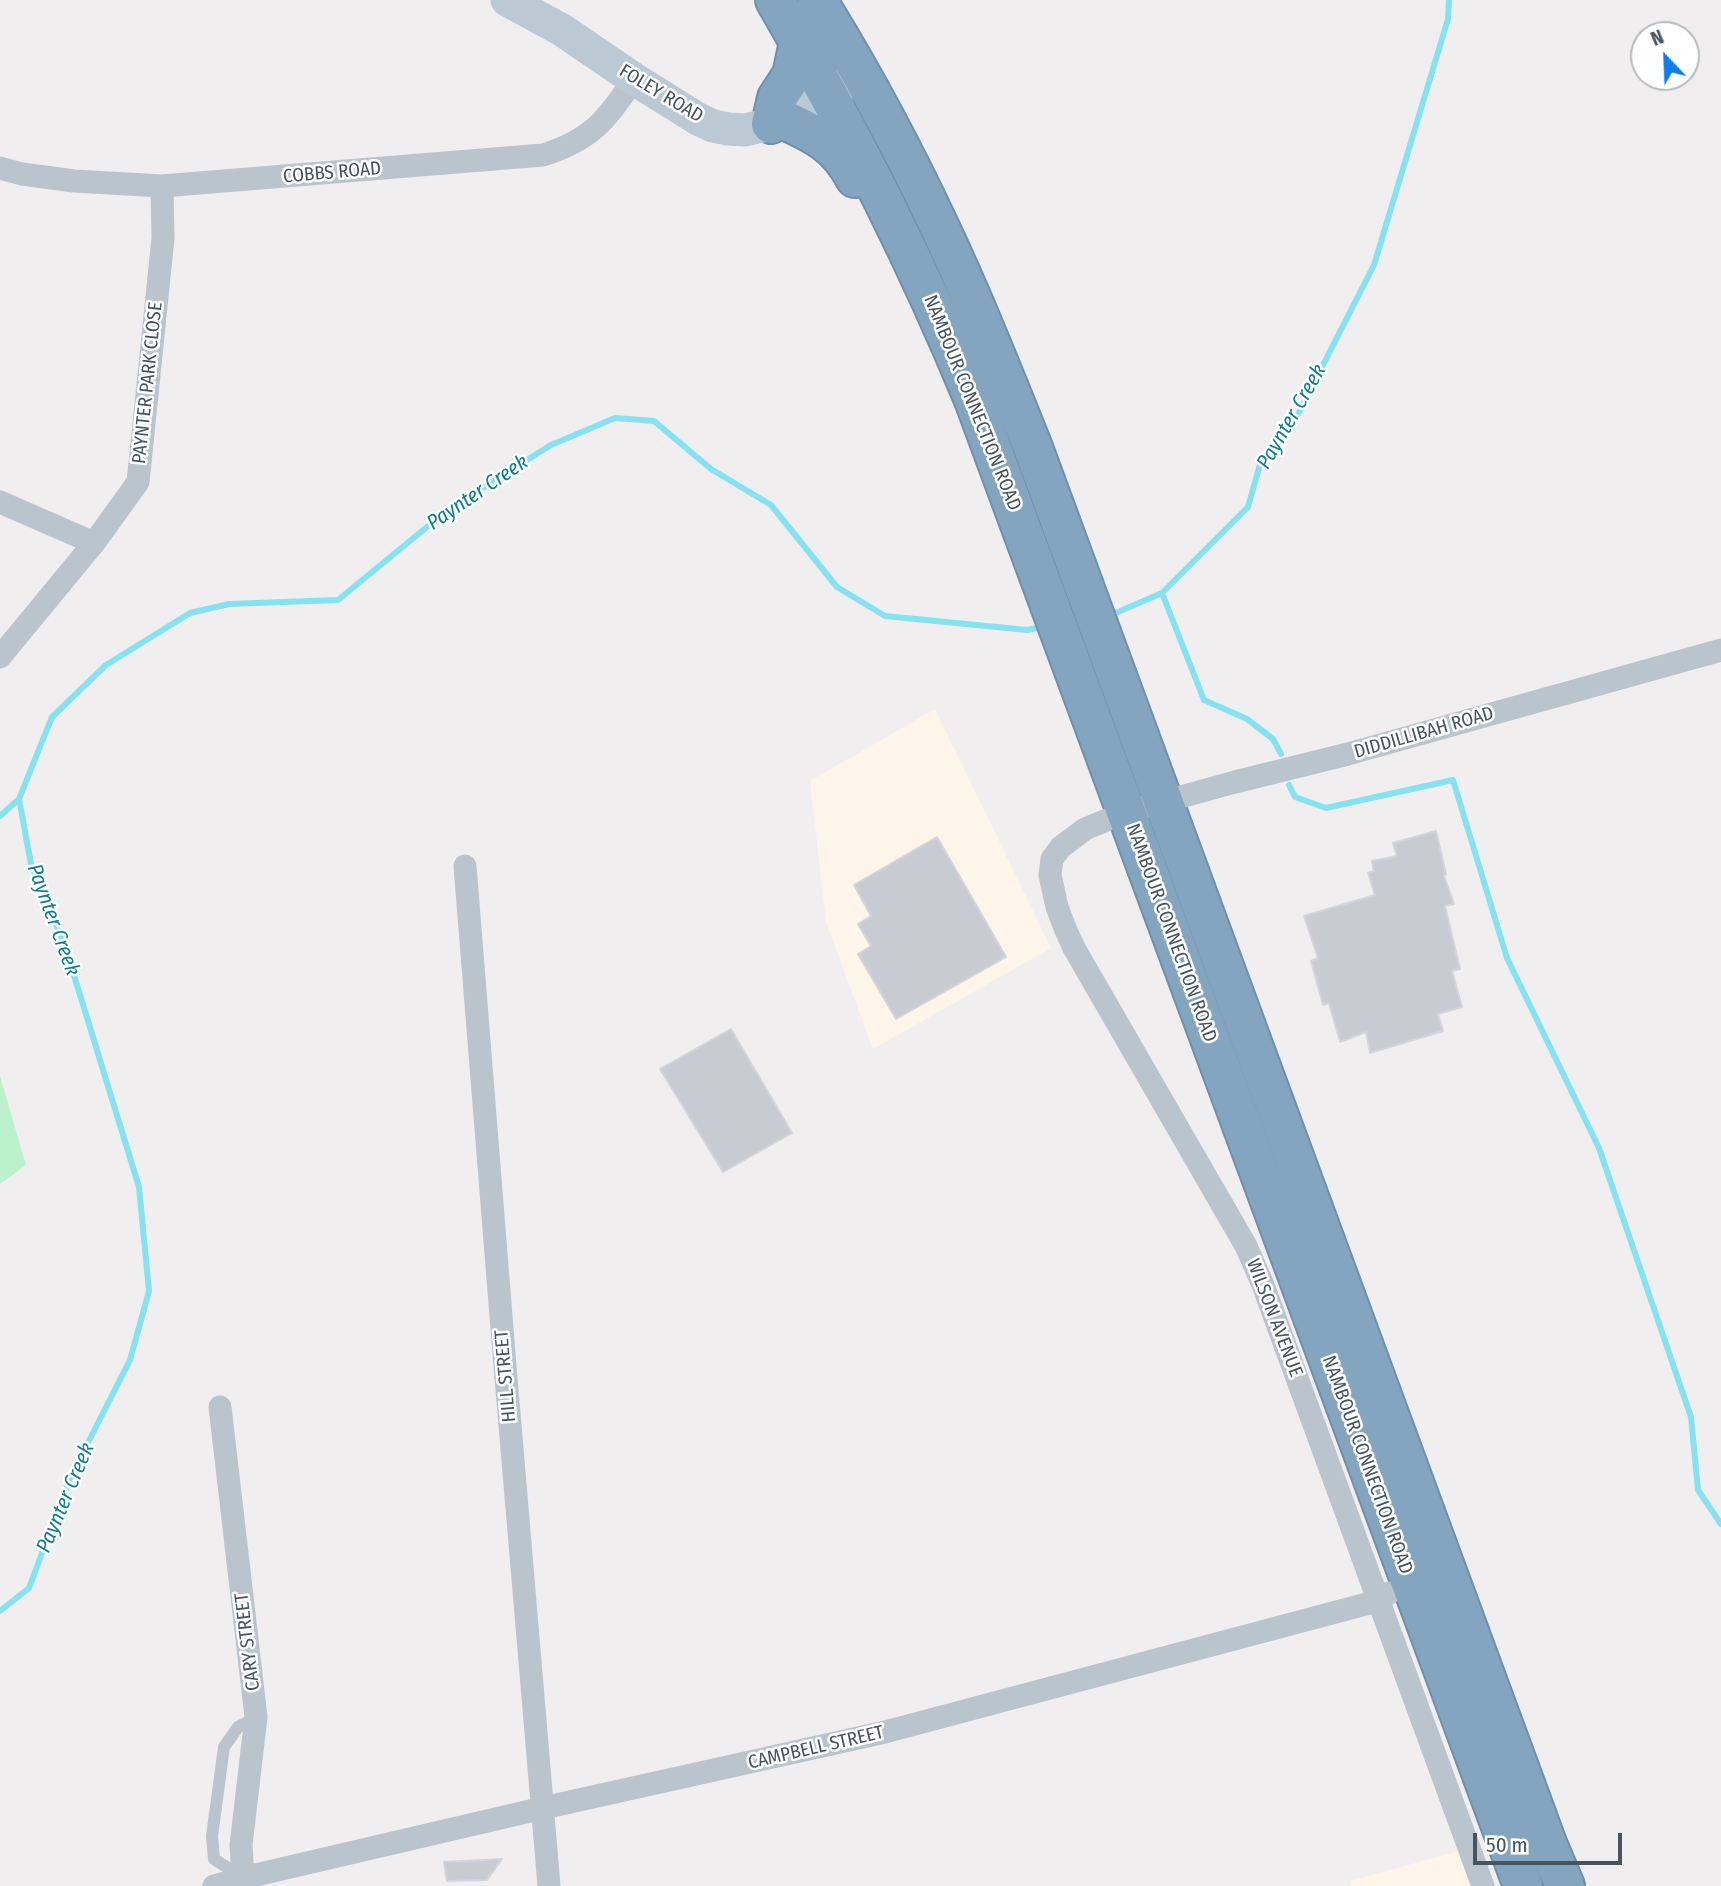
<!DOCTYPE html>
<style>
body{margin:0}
#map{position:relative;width:1721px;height:1886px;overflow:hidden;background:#f1eeef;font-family:"Fira Sans Condensed",sans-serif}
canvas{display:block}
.north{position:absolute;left:1630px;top:21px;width:70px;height:70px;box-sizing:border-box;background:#fff;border:2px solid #b5bbbe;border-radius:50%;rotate:337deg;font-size:19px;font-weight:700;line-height:28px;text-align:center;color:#46545d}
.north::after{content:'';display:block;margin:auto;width:24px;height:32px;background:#107eea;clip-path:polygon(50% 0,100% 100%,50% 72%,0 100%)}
.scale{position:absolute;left:1473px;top:1833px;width:149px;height:32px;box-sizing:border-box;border:4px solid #46545d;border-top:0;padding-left:9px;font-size:21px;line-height:24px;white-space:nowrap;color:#46545d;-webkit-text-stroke:5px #fff;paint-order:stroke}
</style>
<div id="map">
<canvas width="1721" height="1886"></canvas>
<div class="north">N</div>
<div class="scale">50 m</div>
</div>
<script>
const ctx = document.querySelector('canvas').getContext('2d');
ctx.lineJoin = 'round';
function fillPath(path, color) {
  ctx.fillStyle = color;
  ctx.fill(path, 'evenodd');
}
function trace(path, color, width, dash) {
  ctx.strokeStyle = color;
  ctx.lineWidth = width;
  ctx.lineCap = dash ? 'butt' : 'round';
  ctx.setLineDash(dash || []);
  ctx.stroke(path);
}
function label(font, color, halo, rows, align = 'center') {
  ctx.font = font + ' "Fira Sans Condensed",sans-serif';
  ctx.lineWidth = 5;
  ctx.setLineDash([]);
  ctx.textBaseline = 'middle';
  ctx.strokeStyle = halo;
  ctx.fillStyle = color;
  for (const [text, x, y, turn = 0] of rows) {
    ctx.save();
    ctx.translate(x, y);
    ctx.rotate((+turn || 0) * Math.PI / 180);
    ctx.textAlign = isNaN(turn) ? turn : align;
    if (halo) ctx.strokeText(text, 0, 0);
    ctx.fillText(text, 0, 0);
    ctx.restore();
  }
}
fillPath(new Path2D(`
 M935 709 1051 948 873 1049 826 922 810 781Z
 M1463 1850 1475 1886H1351L1350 1881Z`), '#fdf5e7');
fillPath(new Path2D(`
 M0 1076 26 1165 0 1184Z`), '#bbf1cc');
trace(new Path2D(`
 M1162 593 1204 700 1247 719 1273 739 1281 754
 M1109 614 1118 612 1162 593 1248 507 1261 461 1298 414 1374 265 1448 19 1449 0
 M1289 785 1295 797 1326 808 1453 780 1507 958 1599 1148 1691 1417 1698 1490 1721 1524
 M0 816 19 799
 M0 1611 29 1588 70 1478 130 1360 149 1291 139 1187 65 946 31 864 19 799 52 717 106 665 190 613 229 604 338 600 450 508 551 445 615 418 654 421 711 469 771 505 837 587 885 616 1027 630 1043 627`), '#85e2f0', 6);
const building = new Path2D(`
 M1436 831 1446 874 1444 876 1454 904 1445 906 1460 969 1452 971 1462 1007 1438 1014 1443 1031 1370 1053 1366 1032 1340 1042 1329 1003 1323 1005 1311 961 1318 958 1304 916 1375 895 1368 873 1374 871 1372 861 1397 856 1393 843Z
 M937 837 1006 957 896 1019 858 954 871 946 858 924 871 916 854 885Z
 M731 1029 792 1133 723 1172 660 1069Z
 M502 1859 487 1880 447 1881 444 1862Z`);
fillPath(building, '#c8ccd2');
trace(building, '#d2d5db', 2);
const highway = new Path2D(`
 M775 0C850 129 917 262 974 400L1523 1886
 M817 0C863 74 904 151 941 230 974 300 1003 373 1032 445L1548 1846 1565 1886
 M782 119C815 134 837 144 855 178
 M771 124 777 98 792 75 799 42`);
trace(highway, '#6f90ac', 42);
trace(new Path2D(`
 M243 1878 214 1859 212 1836 224 1747 238 1727 256 1717`), '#b9c4cc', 12);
trace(new Path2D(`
 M0 168 22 174 74 181 162 186 543 155C591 140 607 120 634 79
 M0 502 94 543
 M0 657 94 543 138 482 163 238 162 186
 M465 866 505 1366 549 1886
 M220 1407 256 1717 241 1845 243 1878
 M214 1886 243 1878 543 1808 885 1732 1370 1603 1389 1593
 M1483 1886 1263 1285 1246 1246 1074 948 1065 928 1057 907 1050 875 1052 859 1061 847 1085 829 1126 812 1235 782 1348 754 1721 650`), '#b9c4cc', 23);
trace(new Path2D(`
 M507 0 562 30 634 79 698 119 713 126 728 129 745 130 771 124 850 81`), '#bbc9d4', 33);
trace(highway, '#84a5c0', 38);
label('19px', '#46545d', '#fff', [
 ["FOLEY ROAD",661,94,31],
 ["COBBS ROAD",332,173,-5],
 ["PAYNTER PARK CLOSE",148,383,-84],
 ["NAMBOUR CONNECTION ROAD",972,403,68],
 ["DIDDILLIBAH ROAD",1424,733,-16],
 ["NAMBOUR CONNECTION ROAD",1171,933,70],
 ["WILSON AVENUE",1274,1318,69],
 ["HILL STREET",506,1376,-95],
 ["NAMBOUR CONNECTION ROAD",1367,1465,70],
 ["CARY STREET",248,1642,-97],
 ["CAMPBELL STREET",816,1748,-13]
]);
label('italic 21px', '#077e91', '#fff', [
 ["Paynter Creek",1292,417,-60],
 ["Paynter Creek",478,493,-34],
 ["Paynter Creek",53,920,70],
 ["Paynter Creek",66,1498,-67]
]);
</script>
